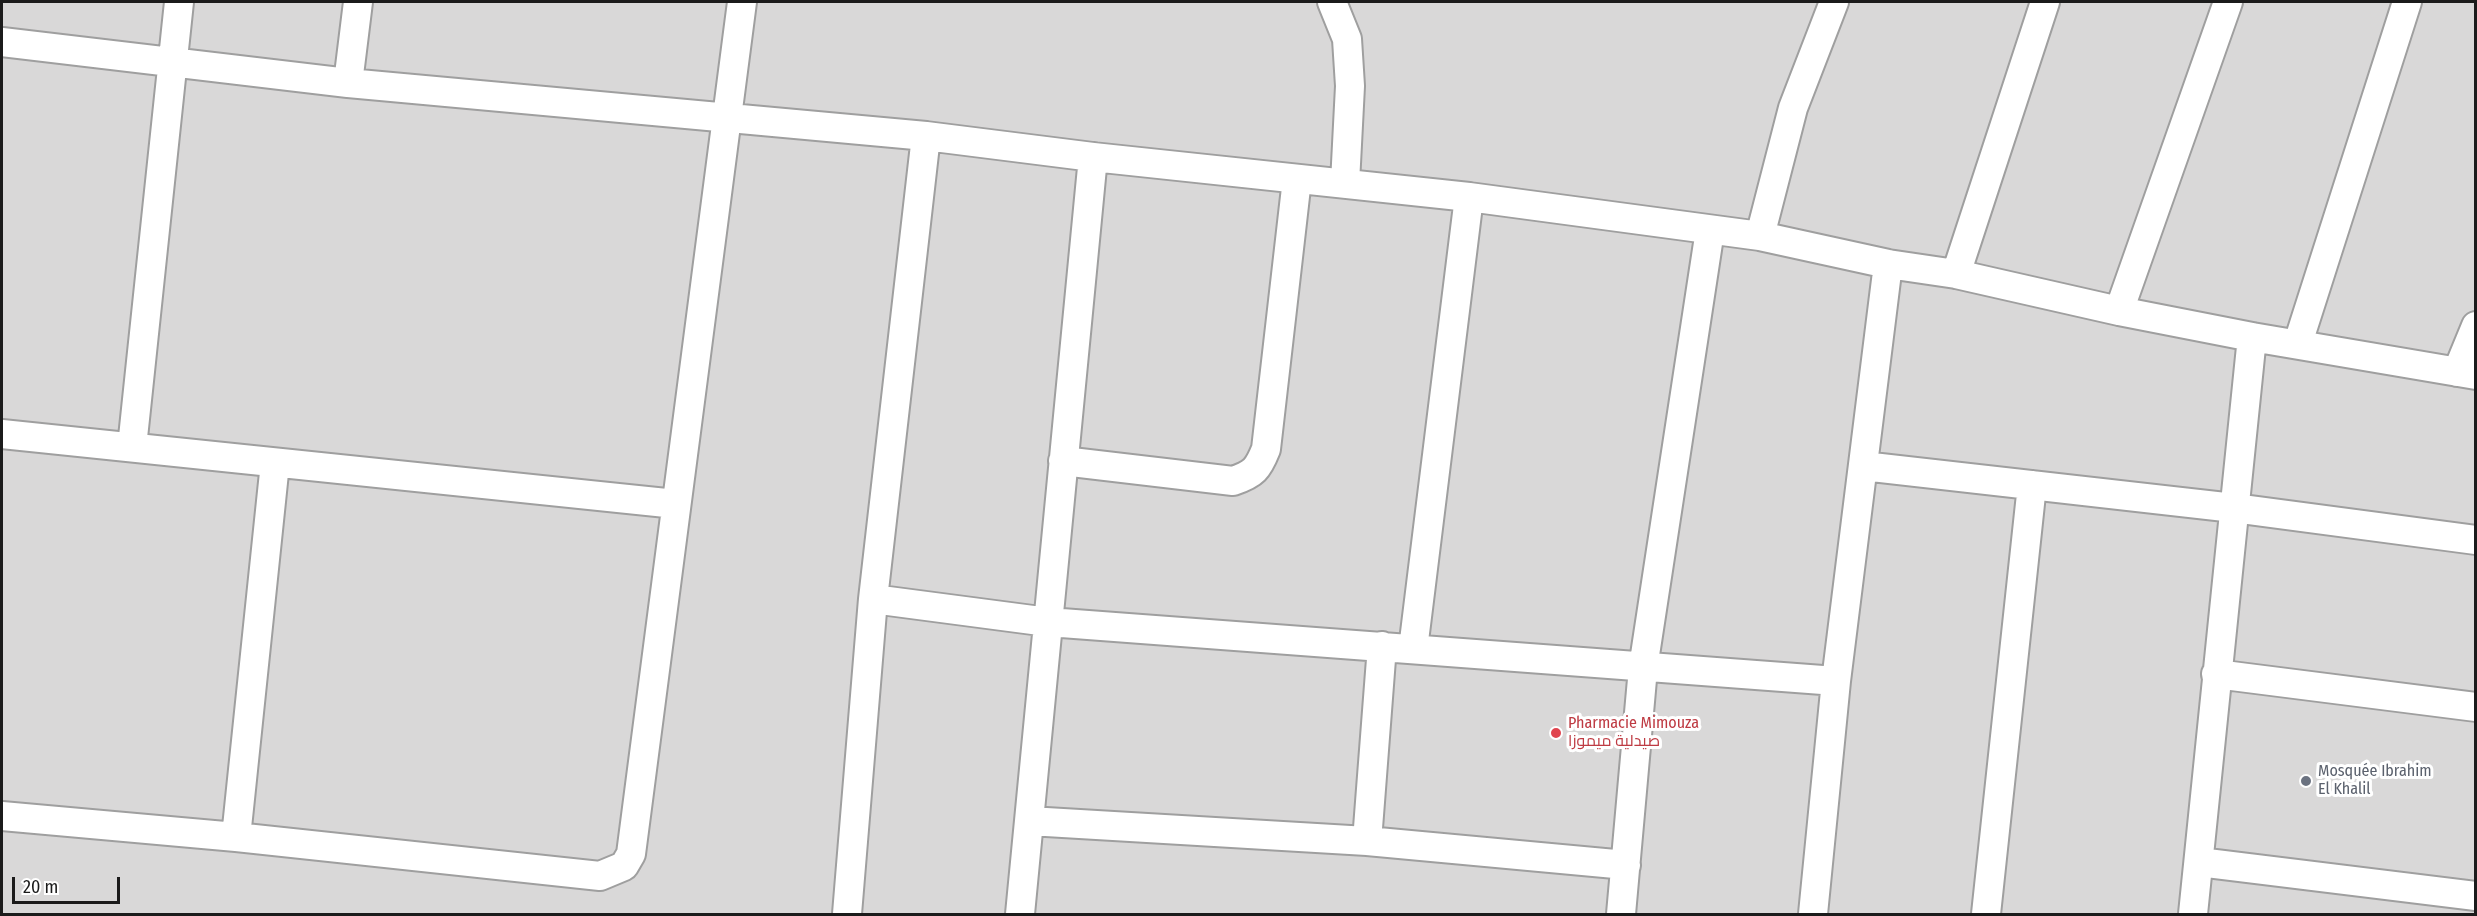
<!DOCTYPE html>
<meta charset="utf-8">
<style>
body{margin:0}
#map{position:relative;width:2477px;height:916px;overflow:hidden;background:#ebe7e1;font-family:"Fira Sans Condensed",sans-serif}
canvas{display:block}
.frame{position:absolute;inset:0;border:3px solid #1b1b1b;pointer-events:none}
.scale{position:absolute;left:12px;top:877px;width:108px;height:27px;box-sizing:border-box;border:3px solid #1b1b1b;border-top:0;padding-left:8px;font-size:18px;line-height:21px;white-space:nowrap;color:#1b1b1b;-webkit-text-stroke:4px #fff;paint-order:stroke}
</style>
<div id="map">
<canvas width="2477" height="916"></canvas>
<div class="frame"></div>
<div class="scale">20 m</div>
</div>
<script>
const ctx = document.querySelector('canvas').getContext('2d');
ctx.lineJoin = 'round';
function fillPath(path, color) {
  ctx.fillStyle = color;
  ctx.fill(path, 'evenodd');
}
function trace(path, color, width, dash) {
  ctx.strokeStyle = color;
  ctx.lineWidth = width;
  ctx.lineCap = dash ? 'butt' : 'round';
  ctx.setLineDash(dash || []);
  ctx.stroke(path);
}
function label(font, color, halo, rows, align = 'center') {
  ctx.font = font + ' "Fira Sans Condensed",Cairo,sans-serif';
  ctx.lineWidth = 6;
  ctx.setLineDash([]);
  ctx.textBaseline = 'middle';
  ctx.strokeStyle = halo;
  ctx.fillStyle = color;
  for (const [text, x, y, turn = 0] of rows) {
    ctx.save();
    ctx.translate(x, y);
    ctx.rotate((+turn || 0) * Math.PI / 180);
    ctx.textAlign = isNaN(turn) ? turn : align;
    if (halo) ctx.strokeText(text, 0, 0);
    ctx.fillText(text, 0, 0);
    ctx.restore();
  }
}
fillPath(new Path2D(`
 M2 2H2475V914H2Z`), '#d9d8d8');
const minor = new Path2D(`
 M1332 2 1347 39 1350 86 1345 183
 M2 42 348 83 926 136 1093 157 1469 197 1760 236 1888 264 1956 274 2119 311 2252 337 2476 375
 M348 83 358 2
 M1760 236 1793 108 1834 2
 M1956 274 2045 2
 M2119 311 2228 2
 M2298 343 2407 2
 M2457 372 2476 326
 M2 434 676 504
 M132 447 179 2
 M1063 461 1233 481C1254 474 1258 469 1266 449L1297 179
 M1863 466 2234 508 2476 540
 M873 599 1048 622 1836 681 1813 914
 M1413 649 1469 197
 M2216 674 2476 707
 M1836 681 1888 264
 M2 816 236 837 600 876 624 866 631 854 742 2
 M1029 821 1367 841 1626 865
 M236 837 275 463
 M1367 841 1382 646
 M2199 862 2476 896
 M847 914 873 599 926 136
 M1020 914 1093 157
 M1621 914 1643 668 1710 230
 M1986 914 2032 485
 M2193 914 2252 337`);
trace(minor, '#9f9f9f', 32);
trace(minor, '#fff', 28);
for (const [x, y, r, color] of [
 [1556,733,6,"#e0444e"],
 [2306,781,6,"#6b7280"]
]) {
  const dot = new Path2D();
  dot.arc(x, y, r, 0, 2 * Math.PI);
  ctx.fillStyle = color;
  ctx.fill(dot);
  trace(dot, '#fff', 2);
}
label('16px', '#be3a42', '#fff', [
 ["Pharmacie Mimouza",1568,724],
 ["صيدلية ميموزا",1568,742]
], 'left');
label('16px', '#5b616d', '#fff', [
 ["Mosquée Ibrahim",2318,772],
 ["El Khalil",2318,790]
], 'left');
</script>
